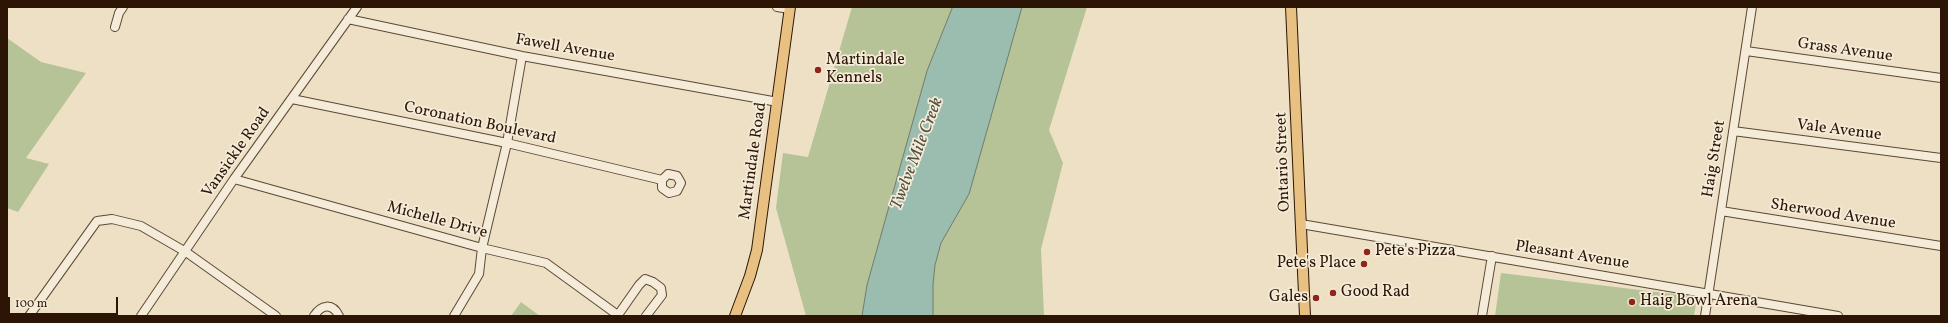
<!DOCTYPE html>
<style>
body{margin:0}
#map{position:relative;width:1948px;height:323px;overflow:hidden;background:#eee0c5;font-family:Vollkorn,serif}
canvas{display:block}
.frame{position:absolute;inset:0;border:8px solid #2c1505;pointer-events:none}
.scale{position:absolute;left:8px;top:297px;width:110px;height:18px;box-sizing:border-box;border:2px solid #2c1505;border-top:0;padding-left:5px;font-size:12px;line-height:14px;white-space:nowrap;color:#2c1505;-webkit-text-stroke:3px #f4ebd9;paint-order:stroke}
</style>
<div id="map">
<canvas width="1948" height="323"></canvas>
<div class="frame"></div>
<div class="scale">100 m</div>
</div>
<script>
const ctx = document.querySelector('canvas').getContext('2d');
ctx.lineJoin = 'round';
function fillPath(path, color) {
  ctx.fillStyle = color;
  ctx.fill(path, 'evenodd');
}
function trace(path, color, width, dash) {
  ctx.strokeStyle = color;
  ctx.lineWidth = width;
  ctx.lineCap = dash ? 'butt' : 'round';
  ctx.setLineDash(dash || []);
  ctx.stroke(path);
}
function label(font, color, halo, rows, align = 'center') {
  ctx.font = font + ' Vollkorn,serif';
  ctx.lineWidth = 3.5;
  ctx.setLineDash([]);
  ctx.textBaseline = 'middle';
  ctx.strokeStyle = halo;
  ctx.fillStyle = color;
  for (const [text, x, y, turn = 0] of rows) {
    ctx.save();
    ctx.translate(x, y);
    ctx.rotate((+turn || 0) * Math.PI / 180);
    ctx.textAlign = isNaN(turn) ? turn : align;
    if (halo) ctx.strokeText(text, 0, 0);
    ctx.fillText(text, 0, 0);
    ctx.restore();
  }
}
fillPath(new Path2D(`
 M852 7H953L927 71 867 285 862 316H806L776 208 783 153 808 157Z
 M1022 7H1087L1049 130 1063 163 1041 249 1044 316H933V284L935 265 941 243 969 194Z
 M7 38 41 62 86 73 26 158 49 164 18 212 7 208Z
 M1501 273 1697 297 1694 316H1495Z
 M521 302 540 316H511Z`), '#b6c396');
const water = new Path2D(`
 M953 7H1022L969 194 941 243 935 265 933 284V316H862L867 285 927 71Z`);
fillPath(water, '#9abdaf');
trace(water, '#6e7a6b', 1);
const minor = new Path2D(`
 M777 7 790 9
 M348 19 522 56 778 102
 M115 27 119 13 123 7
 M1746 51 1941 78
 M292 99 507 143 662 180
 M1733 131 1941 158
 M668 174 677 176 681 183 677 191 669 193 662 188V180Z
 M234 179 482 248 546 263 619 316
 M1721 211 1941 246
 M1301 224 1838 316
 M618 315 639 285 645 279 653 282 661 288 662 295 646 316
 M29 316 97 221 112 219 141 226 186 252 276 316
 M141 316 234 179 357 7
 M314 316C321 305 332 302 339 316
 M454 316 479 274 482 248 507 143 522 56
 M1482 316 1492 256
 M1705 316 1752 7`);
const major = new Path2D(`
 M1291 7 1305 316
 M735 316 750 276 757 250 790 7`);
trace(minor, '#5c4835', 10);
trace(major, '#2c1505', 12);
trace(minor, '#f4ebd9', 8);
trace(major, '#e7c082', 10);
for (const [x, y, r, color] of [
 [818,70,4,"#8f2418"],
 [1367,252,4,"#8f2418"],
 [1364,264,4,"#8f2418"],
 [1333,293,4,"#8f2418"],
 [1316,298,4,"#8f2418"],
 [1632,302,4,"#8f2418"]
]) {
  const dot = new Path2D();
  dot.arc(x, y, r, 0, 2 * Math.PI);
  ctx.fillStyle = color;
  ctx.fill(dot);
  trace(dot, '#f4ebd9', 1.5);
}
label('16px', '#2c1505', '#f4ebd9', [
 ["Fawell Avenue",565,49,10],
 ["Grass Avenue",1845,51,8],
 ["Coronation Boulevard",480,124,12],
 ["Vale Avenue",1839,131,7],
 ["Vansickle Road",237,153,-55],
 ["Haig Street",1715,159,-81],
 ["Martindale Road",754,161,-82],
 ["Ontario Street",1284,162,-92],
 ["Sherwood Avenue",1833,215,9],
 ["Michelle Drive",437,221,15],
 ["Pleasant Avenue",1572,256,9]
]);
label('16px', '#2c1505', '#f4ebd9', [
 ["Martindale",826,61],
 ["Kennels",826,79],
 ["Pete's Pizza",1375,252],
 ["Pete's Place",1356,264,"right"],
 ["Good Rad",1341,293],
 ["Gales",1308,298,"right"],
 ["Haig Bowl Arena",1640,302]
], 'left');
label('italic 17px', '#525040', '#f4ebd9', [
 ["Twelve Mile Creek",918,154,-69]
]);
</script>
